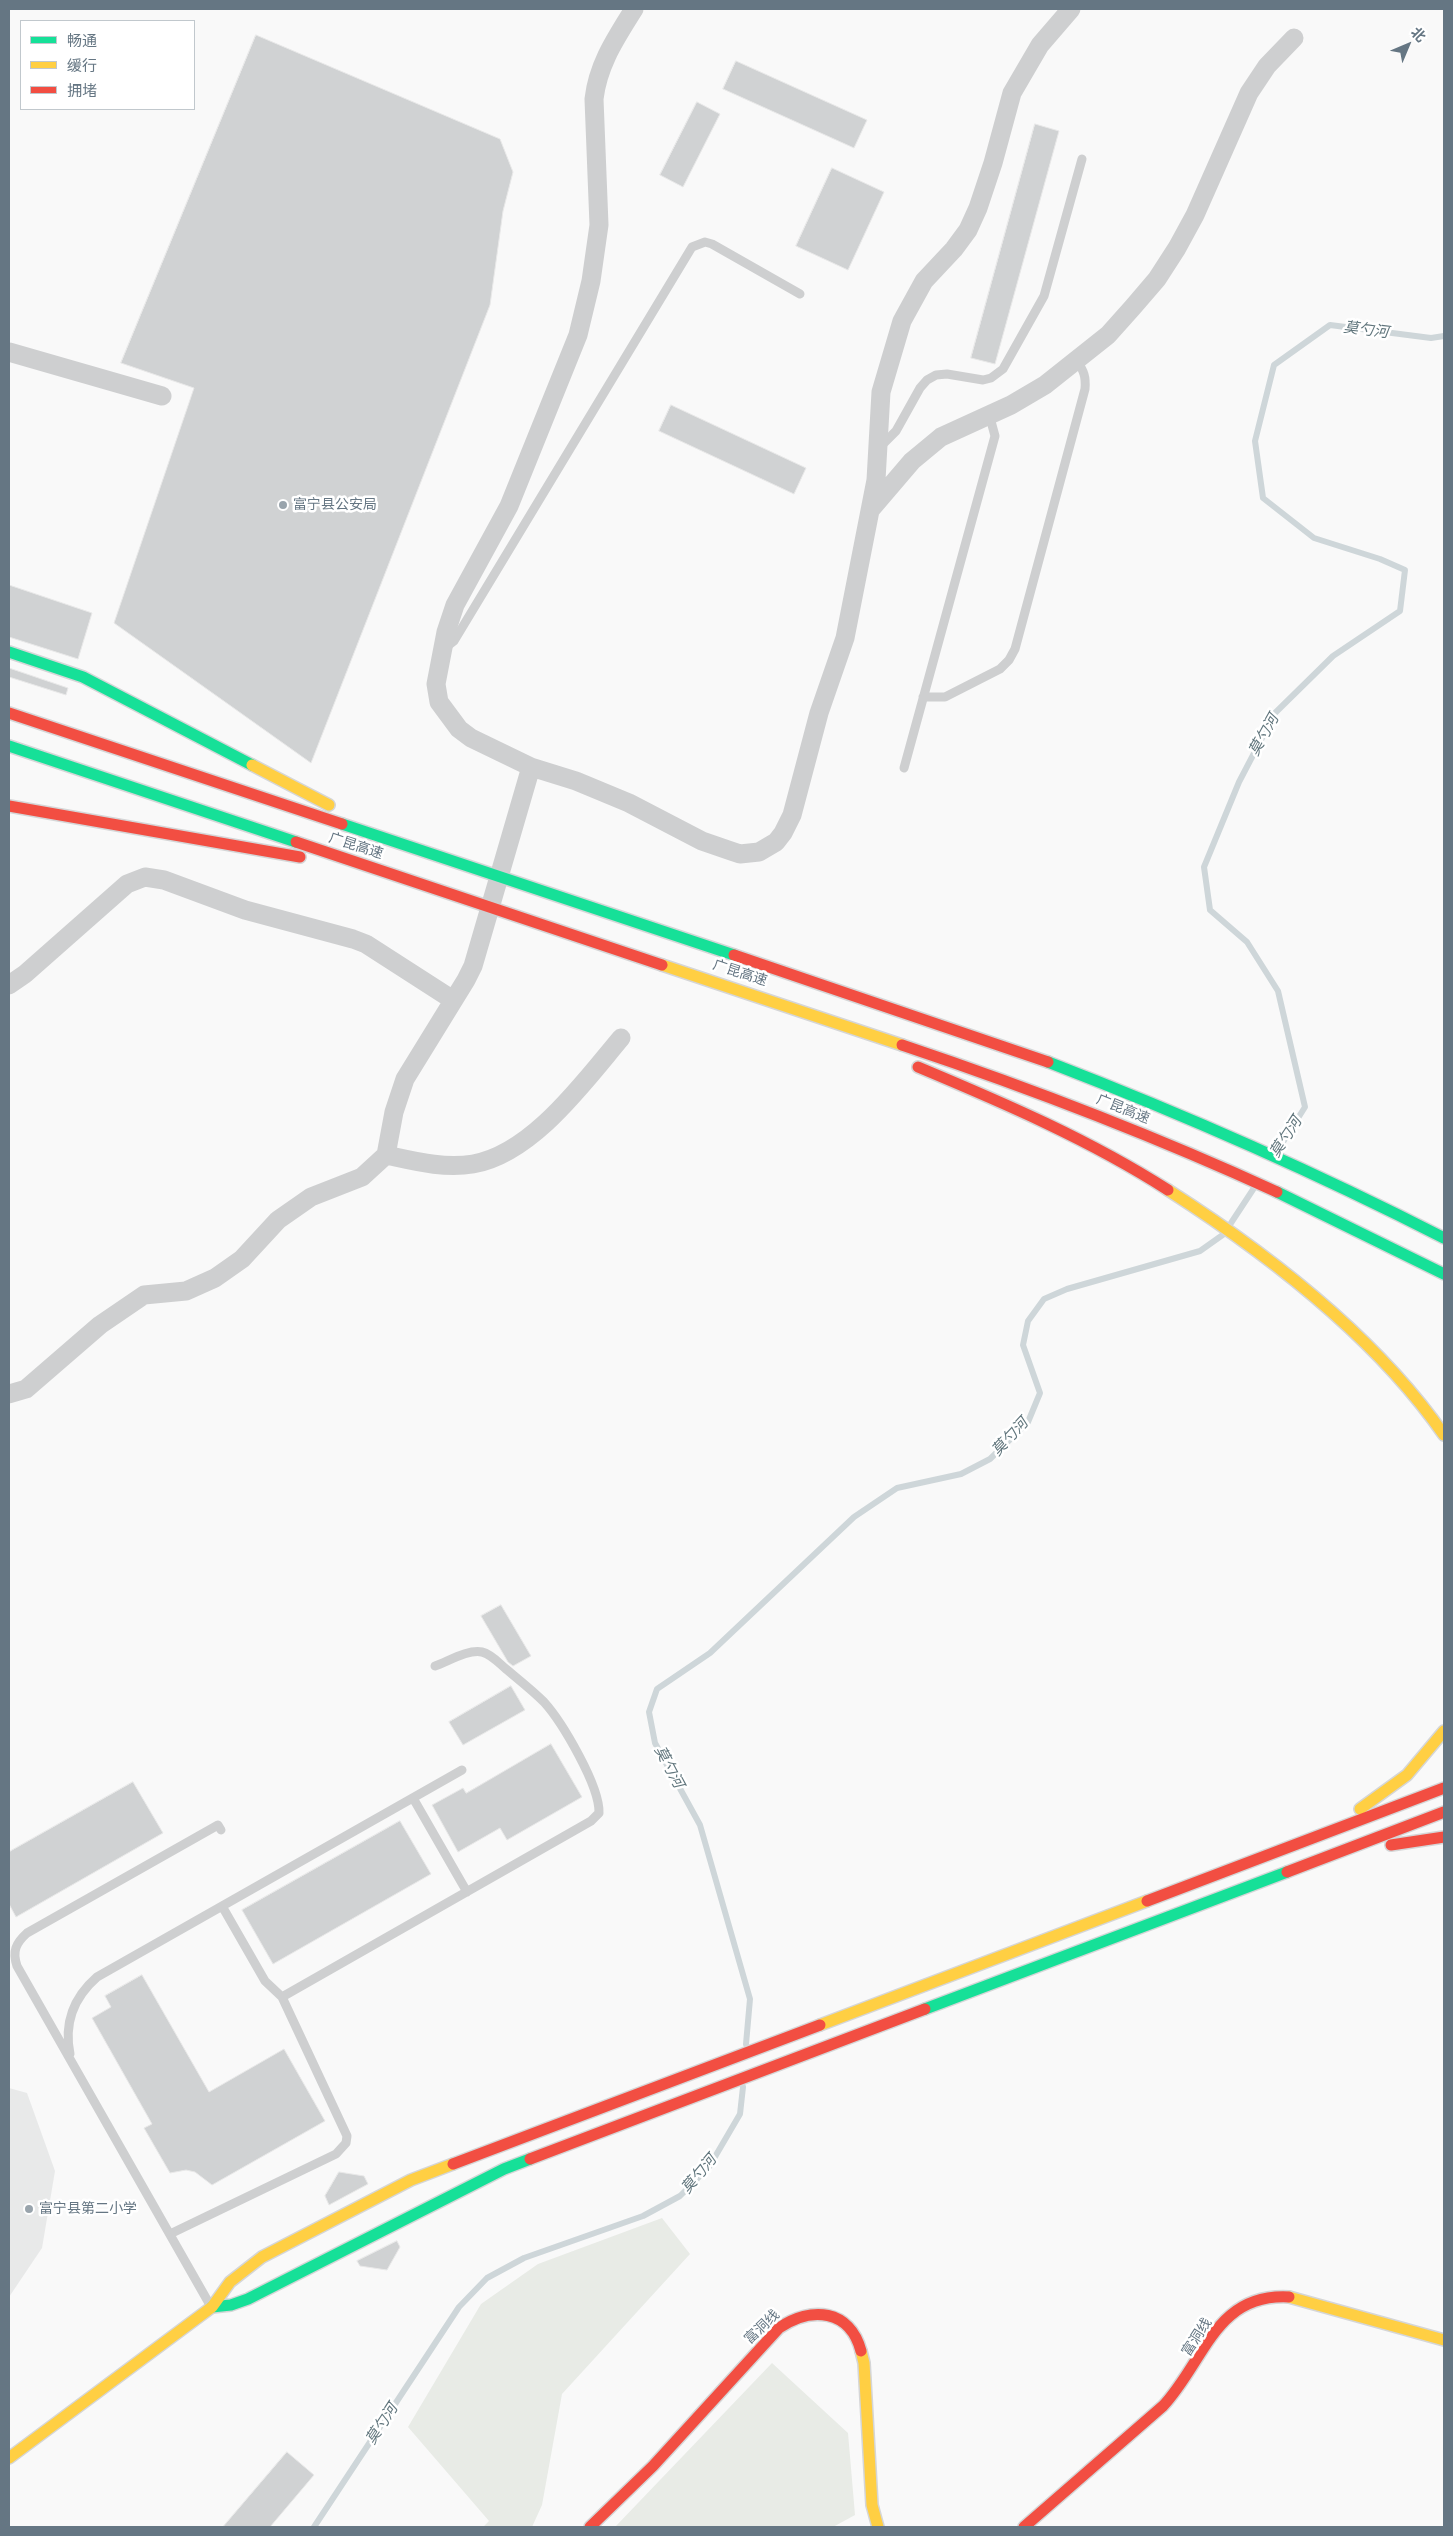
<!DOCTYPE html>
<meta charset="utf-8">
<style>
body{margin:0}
#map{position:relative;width:1453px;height:2536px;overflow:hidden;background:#f9f9f9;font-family:Mulish,"Noto Sans SC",sans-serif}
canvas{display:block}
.frame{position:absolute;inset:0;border:10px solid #657683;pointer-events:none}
.legend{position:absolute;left:20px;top:20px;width:175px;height:90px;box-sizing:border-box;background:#fff;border:1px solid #c1c8cd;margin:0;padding:6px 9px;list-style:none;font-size:15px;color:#657683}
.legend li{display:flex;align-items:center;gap:10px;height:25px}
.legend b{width:25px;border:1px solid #c1c8cd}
.north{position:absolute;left:1383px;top:20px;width:50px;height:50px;-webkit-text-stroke:4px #fff;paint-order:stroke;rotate:45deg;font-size:14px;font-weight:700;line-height:20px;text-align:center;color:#657683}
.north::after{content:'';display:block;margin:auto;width:18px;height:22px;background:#657683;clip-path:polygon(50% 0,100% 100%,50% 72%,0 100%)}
</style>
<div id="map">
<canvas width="1453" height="2536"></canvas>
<div class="frame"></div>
<ul class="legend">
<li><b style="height:6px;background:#16e098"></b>畅通</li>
<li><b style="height:6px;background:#ffcf43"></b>缓行</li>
<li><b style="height:6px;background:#f24e42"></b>拥堵</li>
</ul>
<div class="north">北</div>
</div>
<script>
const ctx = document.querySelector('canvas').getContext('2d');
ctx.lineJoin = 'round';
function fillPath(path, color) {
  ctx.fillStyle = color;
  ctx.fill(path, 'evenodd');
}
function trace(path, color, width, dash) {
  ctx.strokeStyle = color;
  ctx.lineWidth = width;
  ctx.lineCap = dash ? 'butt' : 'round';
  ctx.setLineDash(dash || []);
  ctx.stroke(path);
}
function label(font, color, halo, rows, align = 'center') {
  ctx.font = font + ' Mulish,"Noto Sans SC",sans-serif';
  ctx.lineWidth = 5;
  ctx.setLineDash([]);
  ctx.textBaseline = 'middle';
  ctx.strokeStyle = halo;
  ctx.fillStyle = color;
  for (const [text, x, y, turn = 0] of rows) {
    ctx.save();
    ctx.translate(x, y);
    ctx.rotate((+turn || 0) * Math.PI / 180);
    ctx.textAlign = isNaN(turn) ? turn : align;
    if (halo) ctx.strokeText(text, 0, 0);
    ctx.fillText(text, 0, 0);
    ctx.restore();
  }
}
fillPath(new Path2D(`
 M9 2088 27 2093 55 2171 42 2248 9 2297Z`), '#e8e9e9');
fillPath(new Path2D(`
 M662 2218 690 2254 562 2394 542 2505 532 2527H483L489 2521 408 2427 481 2304 538 2264Z
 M772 2363 848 2433 855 2515 833 2527H615Z`), '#e8ebe6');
trace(new Path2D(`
 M1278 1150 1305 1107 1278 991 1247 942 1210 910 1204 867 1239 782 1275 713 1333 656 1400 611 1405 570 1380 559 1314 538 1263 498 1255 441 1274 365 1330 325 1431 338 1444 336
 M1231 1223 1254 1188
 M746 2044 750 1999 700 1825 655 1743 649 1712 657 1689 710 1653 854 1517 897 1488 961 1474 990 1459 1028 1422 1040 1393 1023 1345 1028 1321 1044 1299 1067 1289 1200 1251 1224 1234
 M314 2527 459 2307 487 2278 524 2258 643 2216 680 2196 709 2167 740 2114 743 2087`), '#ced6d9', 6);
const building = new Path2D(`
 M256 35 500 139 513 172 503 211 490 305 311 763 114 623 194 388 121 363Z
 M736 61 867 120 854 148 723 89Z
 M697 102 720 114 683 187 660 175Z
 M1035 124 1059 131 995 364 971 358Z
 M832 168 884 192 848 270 796 246Z
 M671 405 806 468 794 494 659 431Z
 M9 585 92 613 78 659 9 637Z
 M9 668 68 688 66 695 9 677Z
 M501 1605 531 1656 513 1666 508 1662 481 1616Z
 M511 1686 525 1710 463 1745 449 1722Z
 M551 1744 582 1797 507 1840 500 1828 458 1852 432 1805 463 1788 466 1793Z
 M133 1782 163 1833 16 1917 9 1904V1852Z
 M400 1821 431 1874 273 1964 242 1910Z
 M142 1975 209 2092 284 2049 325 2121 212 2185 195 2172 186 2170 170 2173 144 2128 152 2124 92 2018 111 2007 105 1996Z
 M339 2172 364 2176 368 2184 329 2205 325 2196Z
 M397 2241 400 2247 387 2270 360 2266 357 2261Z
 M287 2452 314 2475 270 2527H223Z`);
fillPath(building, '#d0d2d3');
trace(building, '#e8e8e8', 1);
const fast = new Path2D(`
 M9 652 83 677 252 765
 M9 746 296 842
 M342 824 734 955
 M1048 1062C1183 1114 1315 1172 1444 1238
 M1277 1192 1444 1274
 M925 2009 1287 1872
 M212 2307 231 2305 248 2299 504 2169 530 2159`);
const slow = new Path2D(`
 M252 765 329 805
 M662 965 902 1045
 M1168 1190C1268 1254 1376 1337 1444 1435
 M1360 1809 1407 1775 1444 1731
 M820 2025 1147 1901
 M1289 2297 1444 2340
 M212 2307 230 2282 262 2257 411 2180 453 2164
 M861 2351 864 2363 872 2505 878 2527
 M9 2458 212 2307`);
const jam = new Path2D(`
 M9 713 342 824
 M9 806 300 857
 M296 842 662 965
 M734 955 1048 1062
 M902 1045C1030 1088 1155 1136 1277 1192
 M918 1067C1004 1103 1090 1140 1168 1190
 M1391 1845 1444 1837
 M1287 1872 1444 1812
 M1147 1901 1444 1788
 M530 2159 925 2009
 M453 2164 820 2025
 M590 2527 653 2466 779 2328C811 2306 850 2309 861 2351
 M1024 2527 1163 2406C1205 2361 1215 2293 1289 2297`);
trace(fast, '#d5d6d7', 14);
trace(slow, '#d5d6d7', 14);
trace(jam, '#d5d6d7', 14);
trace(new Path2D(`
 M879 448 896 431 920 388 927 380 936 375 947 374 983 380 991 378 1003 369 1044 296 1082 159
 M445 648 454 641 692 247 705 242 712 244 800 294
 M923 697H945L1000 669 1009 660 1015 649 1085 389C1086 377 1084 371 1077 361
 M904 768 995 436 989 414
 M413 1798 467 1892
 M282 1997 591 1821 599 1813C600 1786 562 1722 544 1702 532 1690 519 1680 506 1669 499 1663 491 1654 482 1652 468 1649 447 1662 435 1666
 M70 2054C64 2024 73 1998 97 1977L462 1770
 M170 2234 336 2154 346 2143 347 2136 282 1997 265 1981 222 1906
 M210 2305 17 1966C12 1951 16 1943 27 1933L218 1825 221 1830`), '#cecfd0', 9);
trace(new Path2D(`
 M9 352 162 396
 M871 509 912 461 941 437 1011 405 1045 385 1108 335 1133 307 1157 279 1177 248 1195 215 1249 93 1267 66 1294 38
 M531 767 576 781 629 803 702 841 731 851 740 854 759 852 776 842 783 833 792 815 819 713 845 638 876 480 881 392 902 321 924 281 954 249 968 230 978 208 993 163 1012 93 1040 45 1071 9
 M9 985 25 974 127 884 145 877 164 880 245 910 353 939 366 944 453 1000
 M386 1155C414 1161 444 1169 473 1164 532 1154 584 1082 621 1038
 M9 1394 26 1389 100 1325 144 1295 186 1291 215 1278 242 1259 278 1220 311 1197 362 1177 386 1155 394 1112 405 1079 466 980 473 966 531 767 471 738 459 729 439 702 436 684 446 632 455 605 509 506 578 335 591 281 599 225 594 99C598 64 616 38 634 9`), '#cecfd0', 19);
trace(fast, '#16e098', 11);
trace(slow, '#ffcf43', 11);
trace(jam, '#f24e42', 11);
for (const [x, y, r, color] of [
 [283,505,5,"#99a4ac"],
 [29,2209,5,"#99a4ac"]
]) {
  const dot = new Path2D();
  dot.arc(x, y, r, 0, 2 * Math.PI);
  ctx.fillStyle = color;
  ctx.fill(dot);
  trace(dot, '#fff', 2);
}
label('14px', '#657683', '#fff', [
 ["富宁县公安局",293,505],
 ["富宁县第二小学",39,2209]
], 'left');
label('14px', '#657683', '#fff', [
 ["广昆高速",356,846,18],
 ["广昆高速",740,973,18],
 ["广昆高速",1123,1109,22],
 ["富洞线",762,2327,-44],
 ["富洞线",1197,2337,-57]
]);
label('italic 15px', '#60757c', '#fff', [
 ["莫勺河",1366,330,7],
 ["莫勺河",1264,735,-61],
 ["莫勺河",1286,1137,-57],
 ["莫勺河",1010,1437,-47],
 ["莫勺河",669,1767,62],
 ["莫勺河",699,2174,-50],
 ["莫勺河",382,2424,-57]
]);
</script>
